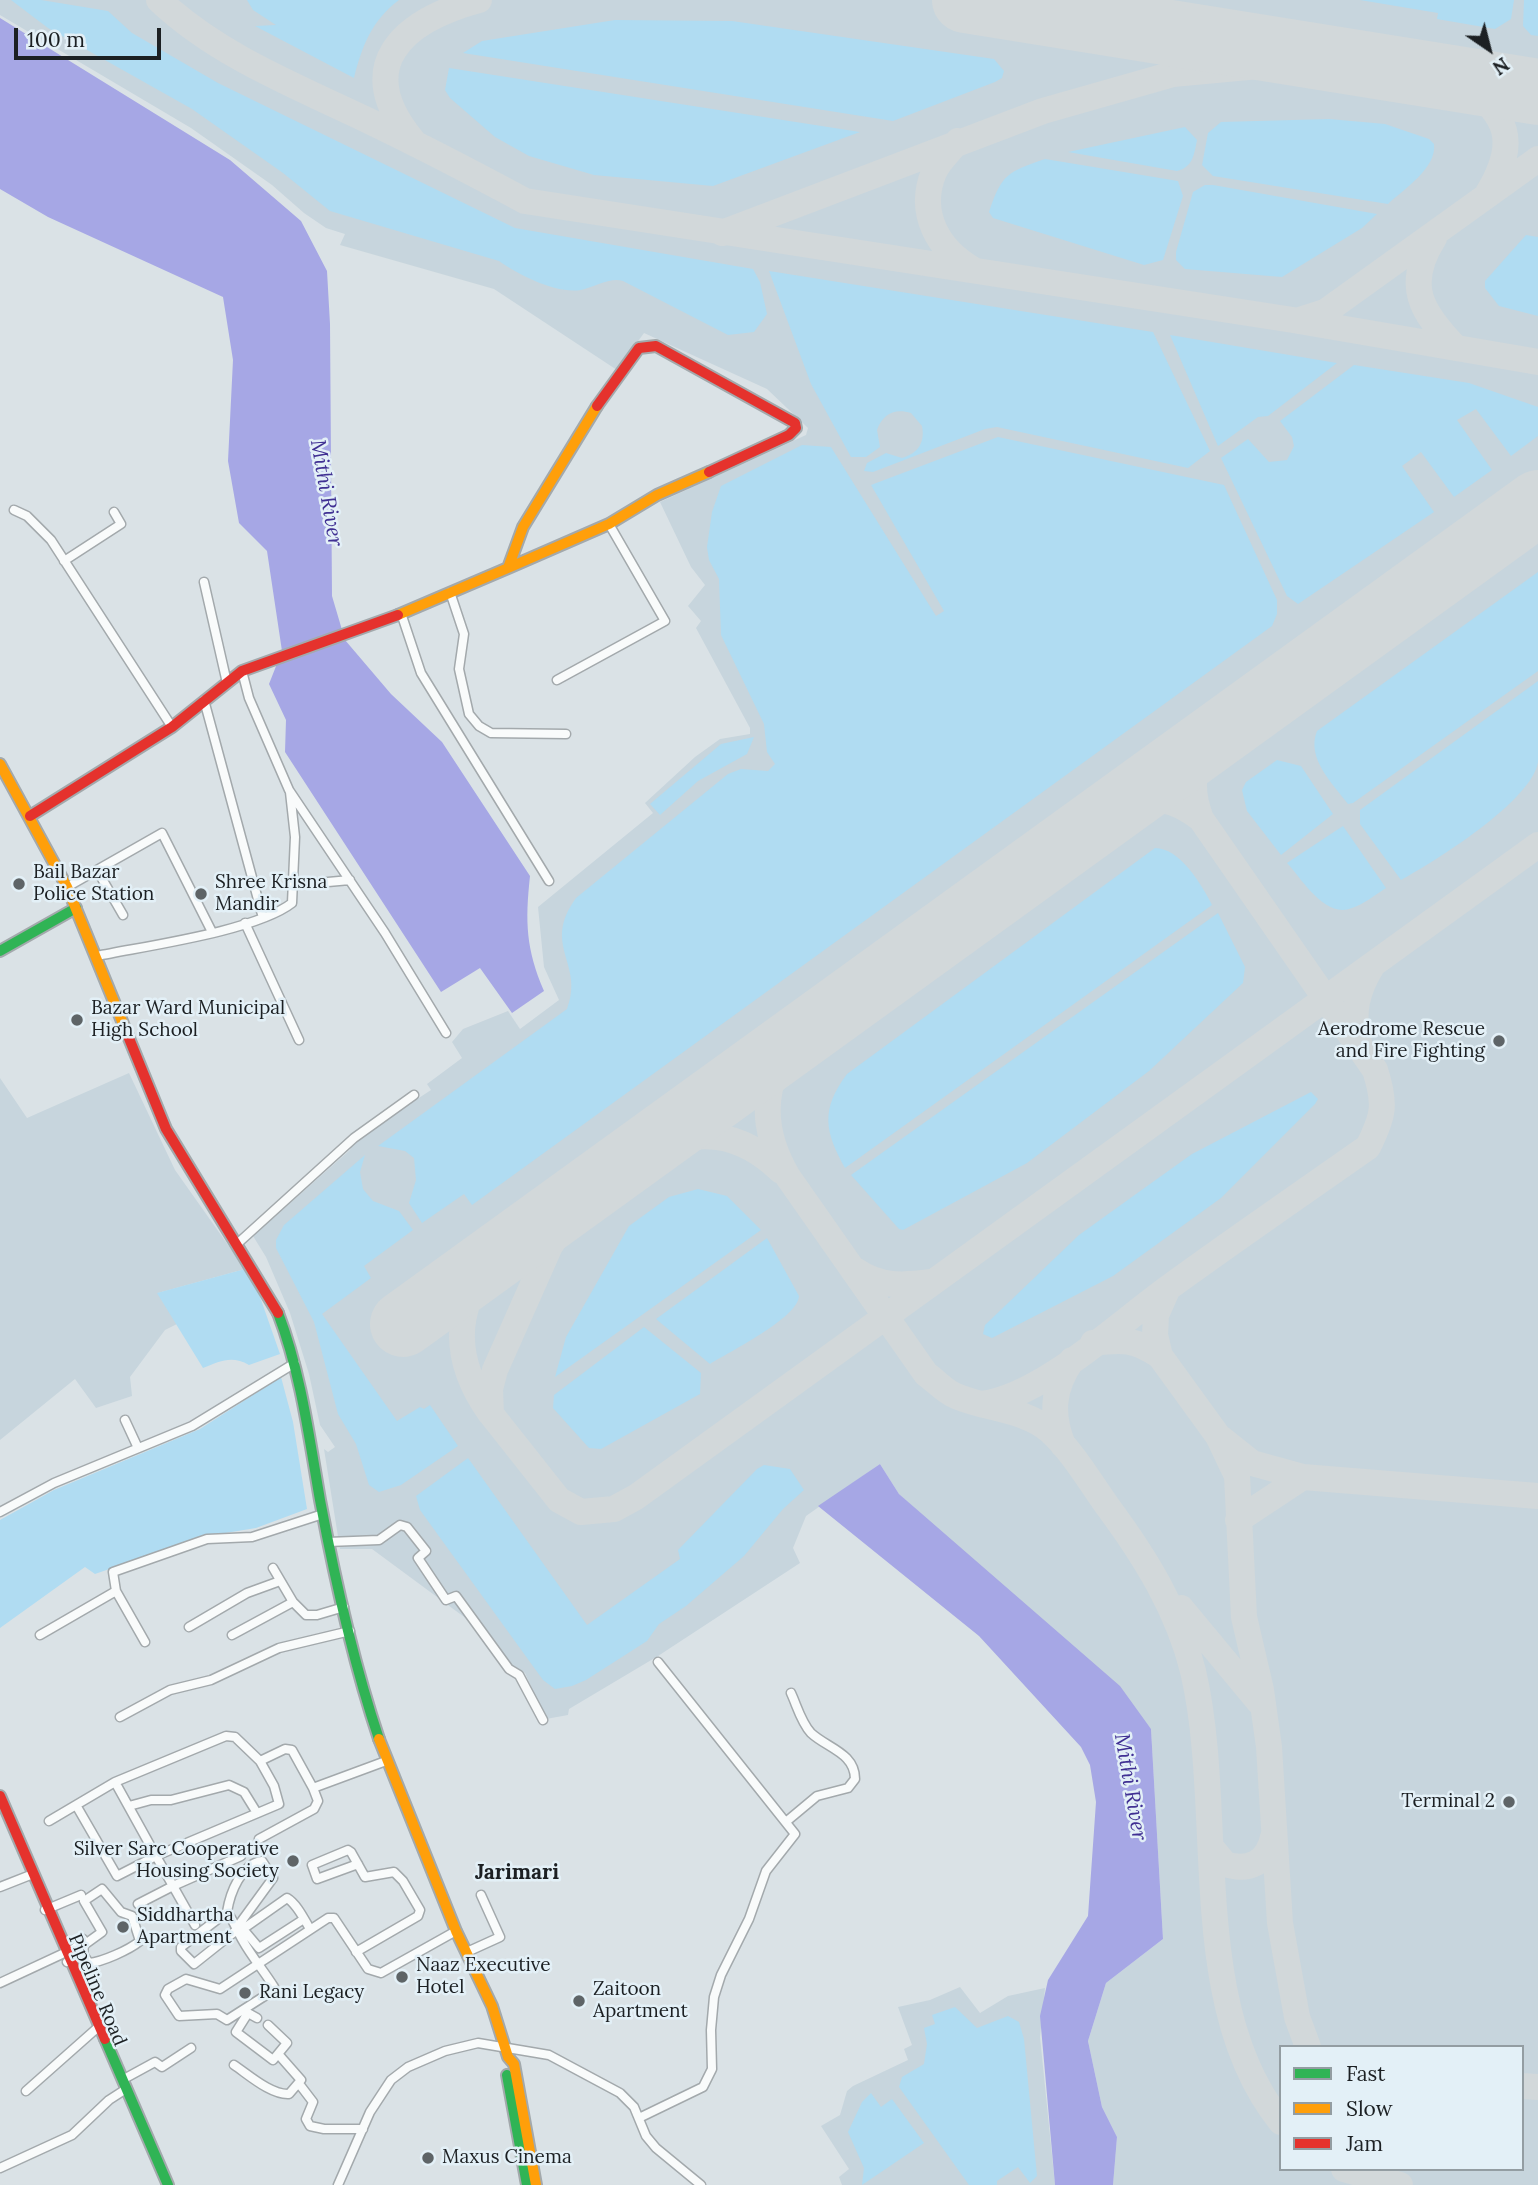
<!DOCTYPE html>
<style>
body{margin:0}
#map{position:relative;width:1538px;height:2185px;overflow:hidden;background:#dae2e6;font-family:Lora,serif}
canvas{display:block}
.legend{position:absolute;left:1279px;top:2045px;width:245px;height:126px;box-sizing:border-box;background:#e3f0f7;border:2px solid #939da2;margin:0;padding:9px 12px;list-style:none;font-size:21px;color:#1c2023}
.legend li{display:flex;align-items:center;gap:14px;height:35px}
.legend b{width:35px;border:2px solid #939da2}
.north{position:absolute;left:1454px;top:14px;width:70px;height:70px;-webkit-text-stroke:5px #e3f0f7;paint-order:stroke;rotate:145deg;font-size:19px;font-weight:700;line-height:28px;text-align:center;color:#1c2023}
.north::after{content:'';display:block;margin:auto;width:24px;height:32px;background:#1c2023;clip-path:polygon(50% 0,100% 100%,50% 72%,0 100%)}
.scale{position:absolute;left:14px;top:28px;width:147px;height:32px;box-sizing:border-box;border:4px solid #1c2023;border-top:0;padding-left:9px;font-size:21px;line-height:24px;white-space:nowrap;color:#1c2023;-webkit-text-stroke:5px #e3f0f7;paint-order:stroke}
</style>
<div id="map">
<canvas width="1538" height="2185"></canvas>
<ul class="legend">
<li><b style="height:9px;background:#30b455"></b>Fast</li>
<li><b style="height:9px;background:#ff9f0a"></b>Slow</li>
<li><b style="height:9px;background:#e5322d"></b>Jam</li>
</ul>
<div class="north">N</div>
<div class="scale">100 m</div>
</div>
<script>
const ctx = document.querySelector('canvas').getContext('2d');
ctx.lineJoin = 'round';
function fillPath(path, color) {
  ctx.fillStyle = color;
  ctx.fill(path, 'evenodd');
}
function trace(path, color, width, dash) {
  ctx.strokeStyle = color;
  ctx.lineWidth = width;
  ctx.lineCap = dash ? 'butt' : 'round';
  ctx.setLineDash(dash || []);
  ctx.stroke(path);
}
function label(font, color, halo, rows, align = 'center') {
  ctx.font = font + ' Lora,serif';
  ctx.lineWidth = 5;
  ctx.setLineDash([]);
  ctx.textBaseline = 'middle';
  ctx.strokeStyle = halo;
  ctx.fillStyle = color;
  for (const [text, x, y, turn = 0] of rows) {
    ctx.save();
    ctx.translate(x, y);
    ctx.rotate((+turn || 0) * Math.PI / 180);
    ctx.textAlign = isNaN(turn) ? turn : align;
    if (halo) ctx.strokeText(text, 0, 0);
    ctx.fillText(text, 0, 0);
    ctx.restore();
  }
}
fillPath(new Path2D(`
 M0 0H1538V2185H1113L1117 2137 1102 2107 1088 2041 1106 1983 1163 1939 1151 1729 899 1494 880 1464 806 1516 793 1548 800 1563 658 1656 569 1709 568 1715 546 1719 525 1673 510 1667 494 1639 372 1549H340L324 1449 328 1452 335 1447 320 1425 309 1374 290 1313 266 1257 253 1236 350 1150 352 1142 431 1090 427 1084 462 1058 452 1042 463 1029 508 1011 520 1029 559 1000 544 967 538 907 653 813 645 803 695 757 720 739 750 734V728L696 628 701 621 688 606 705 585 691 567 660 502 806 435 808 428 767 389 644 333 617 370 494 289 340 245 345 234 326 228 304 213 272 185 191 128 0 15ZM1281 2047H1522V2169H1281Z
 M129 1073 175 1170 245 1269 158 1293 177 1324 165 1330 130 1377 132 1396 96 1408 75 1379 0 1440V1078L27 1118Z
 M960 1987 980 2013 1008 1996 1045 1988 1040 2037 1055 2185H842L839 2177 849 2169 821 2126 840 2115 847 2091 853 2086 908 2060 904 2049 912 2045 898 2007 930 2000Z`), '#c7d5dd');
fillPath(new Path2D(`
 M11 0H41L108 11 132 33 218 83 515 228 753 269 760 282 767 314 754 332 728 335 623 281C610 277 595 287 581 290 556 294 519 275 499 261L330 211 283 173 192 109 48 28Z
 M247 0H399C372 20 362 46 354 78L255 26 276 25 253 10Z
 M1360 0H1514L1511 19 1495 29 1437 19 1438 13Z
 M1524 0H1538V36L1531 35 1523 26Z
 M615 20 732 21 994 59 1004 71 1002 78 995 82 893 121 463 53 482 41Z
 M449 68 860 132 713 186 594 175 529 156 495 137 450 98 445 90Z
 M1329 119 1385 124 1429 139 1434 144C1437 168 1404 189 1388 204L1213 176 1202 165 1208 133 1221 122Z
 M1185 127 1197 140C1194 155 1193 167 1177 171L1068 152Z
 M1045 159 1178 181 1183 196 1163 260 1144 265 993 218 989 212C1002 174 1007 172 1045 159Z
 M1205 185H1213L1377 214 1362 228 1282 277 1185 269 1176 260V252L1193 192Z
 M1526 235 1538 237V316L1499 306 1485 288V281Z
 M769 271 1153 332 1210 451 1188 468 997 427 985 429 873 472 864 471 867 463 886 453 902 458C919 453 925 442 922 426L911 413C894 408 883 414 877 430L880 447 866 457H851L811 384Z
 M1170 335 1337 363 1268 416 1258 417 1218 446Z
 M1354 365 1469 383 1538 407V436L1511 456 1476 409 1457 420 1492 470 1454 497 1421 452 1402 466 1434 512 1298 604 1287 596 1221 458 1248 439 1269 462 1287 460 1294 446 1292 437 1280 421Z
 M998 437 1224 485 1277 600V614L1272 626 472 1205 464 1194 422 1223 409 1203 416 1180 414 1158 405 1151 378 1146 567 1009C585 963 541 946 576 898L728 774 741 769 768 771 775 764 767 752 764 724 721 635 719 579 709 560 707 547 712 512 721 486 802 445 831 447 936 616 944 611 871 485Z
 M1538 572V671L1353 803 1348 804C1332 783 1306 758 1317 731Z
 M1538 681C1538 707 1538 737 1538 762 1532 801 1434 862 1401 880L1360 824V810Z
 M754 737 747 754 698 781 660 815 650 804 721 744Z
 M1277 760 1301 766 1333 814 1281 855 1247 811 1242 790 1246 782Z
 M1343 826 1386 888C1375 895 1364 904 1352 908 1325 919 1302 879 1287 863Z
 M1155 848C1180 848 1202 885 1212 905L845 1168C825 1132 820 1110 847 1074Z
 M1218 913 1245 967 1243 983 1149 1071 1027 1163 903 1230 899 1229 851 1175Z
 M1311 1092 1318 1099 1315 1104 1221 1198 1113 1276 992 1338 983 1334 985 1325 1079 1235 1143 1189 1192 1154Z
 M365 1155 360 1172 363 1189 373 1201 399 1211 413 1230 364 1266 371 1278 322 1314 397 1421 420 1407 424 1409 430 1405 458 1446 401 1485 379 1492 369 1485 356 1444 338 1414 314 1322 276 1248V1240L284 1225Z
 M698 1189 727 1196 761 1230 555 1377 566 1337 629 1226 669 1197Z
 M767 1238 799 1296C798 1318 729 1352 710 1364L656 1319Z
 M245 1269 259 1294 280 1354 249 1365C232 1355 220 1361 203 1368L157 1293Z
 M644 1327 701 1373 700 1394 601 1449 589 1448 553 1408 554 1395Z
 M281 1377 293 1422 307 1509 256 1528 201 1537 95 1574 85 1567 0 1628V1520L54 1490 200 1429Z
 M468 1458 587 1625 680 1559 678 1550 757 1469 764 1465 790 1469 804 1490 783 1509 744 1556 686 1606 659 1624 647 1641 586 1680 572 1686 555 1689 543 1680 420 1510 416 1496Z
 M955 2007 977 2028 1008 2016 1019 2022 1024 2039 1037 2176 1030 2183 1018 2167 997 2181V2185H969L899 2087 902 2077 924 2064 927 2044 924 2028 935 2024 932 2015Z
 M871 2093 881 2107 892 2099 924 2143 862 2185 864 2168 848 2132 862 2102Z`), '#b0dcf2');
fillPath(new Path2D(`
 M0 18 230 160 301 221 327 271 330 324 332 596 345 640 391 694 442 742 530 876C525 922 526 949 544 991L512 1013 480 968 441 992 285 752 286 720 269 684 282 651 267 551 239 523 228 461 233 360 223 297 48 217 0 189Z
 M880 1464 899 1494 1120 1686 1151 1729 1163 1939 1106 1983 1088 2041 1102 2107 1117 2137 1113 2185H1055L1040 2016 1048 1980 1088 1916 1096 1802 1090 1765 1081 1747 979 1636 818 1506Z`), '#a6a7e5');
trace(new Path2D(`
 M159 0C217 55 296 86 367 120 421 146 473 173 525 201L1293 320 1538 362
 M1464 80C1508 117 1519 141 1488 193
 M413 141C351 66 402 21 479 0
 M958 141C950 151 939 161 934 172 917 213 938 250 974 270
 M722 233 1043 111 1173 74 1259 66 1371 65
 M1434 238C1404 285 1421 312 1456 348
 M1300 320 1325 312 1538 159
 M1120 805C1157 797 1171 796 1201 819
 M804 1034C796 1044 783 1056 777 1068 760 1105 768 1143 788 1177L926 1374C936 1381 945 1392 956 1396 986 1409 1025 1409 1050 1431 1073 1452 1090 1482 1108 1507 1145 1557 1178 1610 1193 1671 1226 1811 1186 2005 1281 2122
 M1359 1042C1351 1014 1357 990 1372 966
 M646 1148C699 1129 739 1130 781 1171
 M588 1190 550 1246 495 1370 490 1389 491 1414 559 1500 581 1512 614 1509 636 1497 1538 845
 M490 1261C452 1312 453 1361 490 1413
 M855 1270C880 1287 902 1286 931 1282
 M1168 1288 1156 1315 1155 1335 1160 1356 1218 1436 1252 1463 1303 1477 1538 1496
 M1093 1343C1123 1339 1135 1339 1160 1356
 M981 1404C1041 1397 1118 1324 1168 1288 1234 1240 1301 1194 1368 1147 1384 1115 1386 1104 1375 1070L1201 819C1189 787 1192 766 1212 739
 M1218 1436 1237 1476 1244 1617 1261 1690 1269 1747 1280 1923 1297 2017 1308 2047
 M1063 1445C1050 1414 1053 1387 1072 1360
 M1238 1520 1303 1477
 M1181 1608 1259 1702
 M1211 1847 1225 1864C1249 1872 1268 1862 1273 1837
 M1522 2086 1538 2087
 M1344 2169 1400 2185`), '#d2d8da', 26);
trace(new Path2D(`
 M965 0 1538 92
 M403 1324 1538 503`), '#d2d8da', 66);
const street = new Path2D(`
 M14 510 27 516 51 540 172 727
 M64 561 121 524 114 512
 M204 582 227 683
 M450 592 464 634 459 669 469 714 479 726 491 733 566 734
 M401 613 421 673 549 881
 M242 671 249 698 289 790 385 933 446 1033
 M557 680 665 621 609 524
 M204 700 263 918
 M97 870 123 915
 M295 885 350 880
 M67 887 162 833 212 932
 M245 923 299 1040
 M97 956C145 946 256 931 292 903L295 837 290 792
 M237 1244 354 1138 414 1095
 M125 1420 138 1448
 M0 1512 54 1483 192 1426 295 1363
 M328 1542 379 1540 400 1525 407 1527 426 1551 418 1558 446 1600 456 1596 509 1669 519 1675 543 1720
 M273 1568 293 1602 306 1615H317L344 1607
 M189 1627 247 1593 280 1581
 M40 1635 116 1591
 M232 1635 293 1602
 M145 1642 116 1591 113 1572 207 1539 252 1537 323 1514
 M120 1717 170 1690 211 1680 279 1648 350 1631
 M115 1782 156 1856 279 1804 274 1786 260 1761
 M76 1805 117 1876 156 1856 173 1886 241 1856
 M129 1806 151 1800H171L229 1785 244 1792 257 1813
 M49 1821 115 1782 226 1736 235 1737 260 1761 285 1749 292 1750 313 1788 386 1761
 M787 1821 817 1796 848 1788 855 1779C855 1753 827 1748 811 1733 801 1722 797 1706 791 1693
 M259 1839 314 1809 318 1801 313 1788
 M0 1887 33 1874
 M138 1904 173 1886 195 1925
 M45 1910 81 1895
 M227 1912 181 1947V1951L194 1964 238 1929
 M304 1919 259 1948 243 1929 287 1898C297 1904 304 1919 310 1929
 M238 1926 273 1878 262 1861C241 1864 230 1893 227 1912 234 1921 237 1931 243 1941 252 1957 264 1971 274 1987V1990L227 2020 217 2014 179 2016 165 1995 168 1989 186 1979 220 1989 328 1918H334L368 1969 381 1973 456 1931
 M356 1952 418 1916 420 1910 403 1881 394 1872 365 1877 351 1852 348 1850 312 1865 317 1879 358 1864
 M467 1952 500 1937 481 1895
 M67 1962 83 1954 84 1945 102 1932 84 1901 102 1889 121 1912 132 1916 140 1941C129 1950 102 1962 89 1963L83 1954
 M0 1983 75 1948 83 1939
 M257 2018 248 2013 236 2032 273 2060 287 2043 268 2025
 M234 2065C249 2075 271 2095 289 2094L301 2080 279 2055
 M122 2080 155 2062 162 2067 191 2048
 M300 2085 313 2102 306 2119 310 2126 324 2129H363
 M26 2091 96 2029
 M639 2118 703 2087 712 2069 711 2030 714 1997 721 1975 749 1919 766 1871 795 1834 658 1662
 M0 2168 72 2135 109 2100 126 2089
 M338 2185 370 2112 391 2080 408 2067 445 2051 478 2043 549 2055 620 2093 634 2107 646 2136 656 2148 701 2185`);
const fast = new Path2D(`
 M0 951 76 908
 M278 1313C301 1373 309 1437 320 1500 335 1580 353 1662 379 1739
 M105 2039 168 2185
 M507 2075 527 2185`);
const slow = new Path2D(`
 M508 568 609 524 657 495 709 472
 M398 615 508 568 523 527 597 406
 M0 764 67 887 126 1031
 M379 1739 456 1931 492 2006 508 2057 514 2064 536 2185`);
const jam = new Path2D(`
 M597 406 639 348 656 346 795 423 796 428 789 435 709 472
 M30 816 172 727 242 671 398 615
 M126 1031 166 1129 278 1313
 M0 1796 105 2039`);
trace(street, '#a3a9ac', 11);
trace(fast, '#a3a9ac', 14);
trace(slow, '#a3a9ac', 14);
trace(jam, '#a3a9ac', 14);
trace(street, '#f9fbfb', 8);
trace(fast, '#30b455', 10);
trace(slow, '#ff9f0a', 10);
trace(jam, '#e5322d', 10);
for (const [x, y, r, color] of [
 [19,884,7,"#5e6467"],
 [201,894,7,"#5e6467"],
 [77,1020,7,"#5e6467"],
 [1499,1041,7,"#5e6467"],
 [1509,1802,7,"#5e6467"],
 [293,1861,7,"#5e6467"],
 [123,1927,7,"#5e6467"],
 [402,1977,7,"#5e6467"],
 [245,1993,7,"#5e6467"],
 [579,2001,7,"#5e6467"],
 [428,2158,7,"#5e6467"]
]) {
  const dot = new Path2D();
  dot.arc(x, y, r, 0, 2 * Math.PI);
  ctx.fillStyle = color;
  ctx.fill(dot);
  trace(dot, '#e3f0f7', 2.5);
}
label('19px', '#1c2023', '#e3f0f7', [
 ["Bail Bazar",33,873],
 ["Police Station",33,895],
 ["Shree Krisna",215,883],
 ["Mandir",215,905],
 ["Bazar Ward Municipal",91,1009],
 ["High School",91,1031],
 ["Aerodrome Rescue",1485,1030,"right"],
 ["and Fire Fighting",1485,1052,"right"],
 ["Terminal 2",1495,1802,"right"],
 ["Silver Sarc Cooperative",279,1850,"right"],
 ["Housing Society",279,1872,"right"],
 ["Siddhartha",137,1916],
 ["Apartment",137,1938],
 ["Naaz Executive",416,1966],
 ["Hotel",416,1988],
 ["Zaitoon",593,1990],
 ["Apartment",593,2012],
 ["Rani Legacy",259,1993],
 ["Maxus Cinema",442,2158]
], 'left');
label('19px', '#1c2023', '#e3f0f7', [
 ["Pipeline Road",97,1990,67]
]);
label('italic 21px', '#403093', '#e3f0f7', [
 ["Mithi River",326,493,80],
 ["Mithi River",1130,1787,80]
]);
label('bold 21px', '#1c2023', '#e3f0f7', [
 ["Jarimari",517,1873]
]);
</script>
